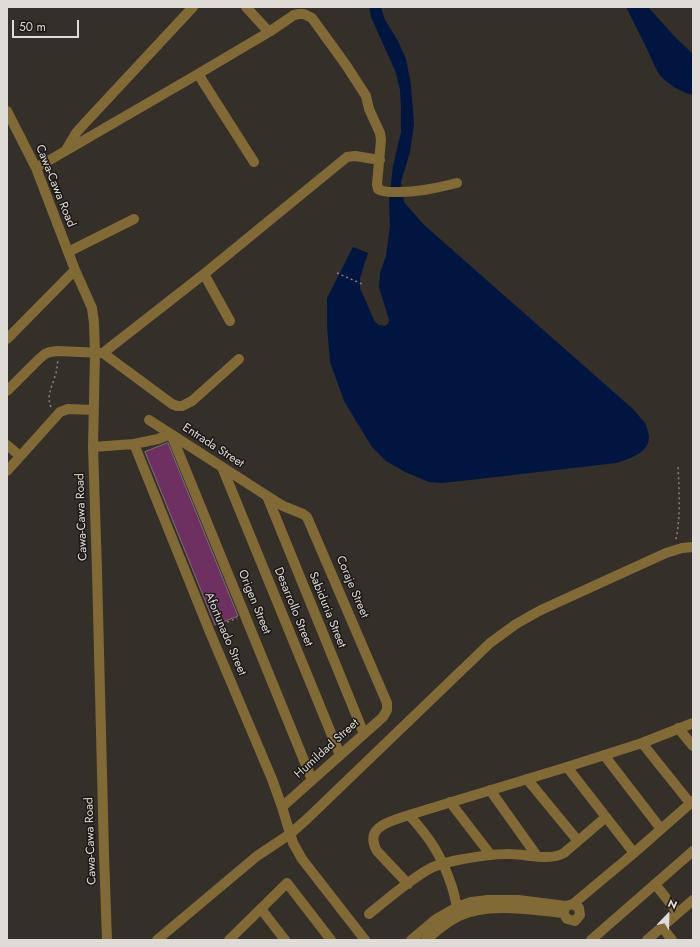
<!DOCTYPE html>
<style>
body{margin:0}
#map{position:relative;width:700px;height:947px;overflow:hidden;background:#352f29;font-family:Jost,sans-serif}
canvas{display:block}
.frame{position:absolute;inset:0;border:8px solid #dfdbd7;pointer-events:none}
.north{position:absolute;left:648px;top:895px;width:40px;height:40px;-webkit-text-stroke:3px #1a1715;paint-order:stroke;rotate:23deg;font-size:11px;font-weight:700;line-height:16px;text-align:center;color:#dfdbd7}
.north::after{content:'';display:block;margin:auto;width:14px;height:18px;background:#dfdbd7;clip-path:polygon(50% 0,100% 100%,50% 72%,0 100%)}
.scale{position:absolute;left:12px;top:20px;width:67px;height:18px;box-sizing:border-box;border:2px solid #dfdbd7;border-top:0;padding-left:5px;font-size:12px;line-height:14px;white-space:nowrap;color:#dfdbd7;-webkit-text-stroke:3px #1a1715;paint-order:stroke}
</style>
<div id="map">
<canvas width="700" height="947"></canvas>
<div class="frame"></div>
<div class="north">N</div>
<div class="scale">50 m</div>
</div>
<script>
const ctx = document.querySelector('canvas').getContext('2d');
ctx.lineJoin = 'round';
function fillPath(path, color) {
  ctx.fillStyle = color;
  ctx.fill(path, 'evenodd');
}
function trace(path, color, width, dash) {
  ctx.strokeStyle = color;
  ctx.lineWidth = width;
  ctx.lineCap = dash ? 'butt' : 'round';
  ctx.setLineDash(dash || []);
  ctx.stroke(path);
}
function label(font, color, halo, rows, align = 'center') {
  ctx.font = font + ' Jost,sans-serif';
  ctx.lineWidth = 3;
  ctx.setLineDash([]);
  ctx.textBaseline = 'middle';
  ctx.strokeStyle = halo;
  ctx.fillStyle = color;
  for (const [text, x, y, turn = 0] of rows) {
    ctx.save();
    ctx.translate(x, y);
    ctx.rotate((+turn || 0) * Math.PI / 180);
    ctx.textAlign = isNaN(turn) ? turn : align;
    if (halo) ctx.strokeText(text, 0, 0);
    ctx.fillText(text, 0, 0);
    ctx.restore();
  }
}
fillPath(new Path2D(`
 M369 7H381L385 20 397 39 406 59 411 85 414 124 410 152 401 182 404 202 423 224 633 409C637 414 641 418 645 423 647 426 647 429 648 432 654 451 630 459 616 463L470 480 442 483 429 482 405 472 386 461 372 447 344 401 330 362 327 326V298L353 247 368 253 360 278V288L375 322 379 325 385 326 388 324 389 320 379 287 380 273 386 256 390 226 389 201 393 166 401 132V108L400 90 396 73 371 17Z
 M626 7H648L675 37 693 54V95C681 92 667 84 659 74 654 66 651 57 647 49 640 35 633 21 626 7Z`), '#001640');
const building = new Path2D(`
 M168 443 238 616 215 625 145 452Z`);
fillPath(building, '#6d3061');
trace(building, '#797277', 1);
trace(new Path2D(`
 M337 273 362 284
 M51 407C46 396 52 387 55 376 57 371 57 366 58 360
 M676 539C681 515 679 490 678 465
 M218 626 237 618`), '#89847f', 1.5, [2, 3]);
trace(new Path2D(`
 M246 7 269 32
 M198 74 254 162
 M7 111 36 168 75 270 92 308 94 323 95 353 93 447 97 571 104 854 107 940
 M66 150 76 133 84 124 193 7
 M36 168 198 74 269 32 294 15 299 14H304L312 18 346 65 366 96 369 109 380 133 381 140 377 184 378 189C383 192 388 192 393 192 415 193 436 188 457 183
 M68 252 134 219
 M204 274 230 321
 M7 339 75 270
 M103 353 204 274 347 157 355 156 380 160
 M7 391 39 359 45 354 50 352 58 351 103 353 172 404 177 406H182L192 401 239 359
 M149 420 275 501 283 506 303 514 307 517 387 703V710L383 717 282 807
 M171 434 312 780
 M134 444 209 630 272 779 282 807 293 843 302 859 365 940
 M7 445 20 456
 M93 447 134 444 158 439 171 434
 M222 467 340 755
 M7 471 60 412 68 409 93 410
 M267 496 364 734
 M678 728 693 746
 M642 743 690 803
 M604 755 661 829
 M567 767 634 853
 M527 779 578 841
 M490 790 537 856
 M450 802 490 854
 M409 815C430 838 442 856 452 887 455 896 456 905 459 914
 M408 884 377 851C363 826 392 821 409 815L567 767 642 743 693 723
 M655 884 678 913
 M261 909 285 940
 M563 913 566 906 573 904 634 853 693 801
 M563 913 567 919 575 921 580 915 579 908 573 904
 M369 914C388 899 410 879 431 868 439 864 449 862 458 860 474 857 490 854 506 854 524 853 548 862 564 853L606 817
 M662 927 672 940
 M157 940 257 856 290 834 308 818 490 643 516 624 541 610 666 553 682 548 693 547
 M229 940 287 883 331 940
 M411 940 436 919 457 907 471 902 488 900H518L566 906
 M426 940C436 931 447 922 459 916 489 902 531 910 563 913
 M591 940 693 851
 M647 940 693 900`), '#826a36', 10);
label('12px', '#dfdbd7', '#1a1715', [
 ["Cawa-Cawa Road",55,186,68],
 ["Entrada Street",213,446,33],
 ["Cawa-Cawa Road",82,517,-92],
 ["Coraje Street",352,587,67],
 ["Origen Street",254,602,68],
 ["Desarrollo Street",293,607,68],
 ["Sabiduria Street",327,610,68],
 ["Afortunado Street",225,634,67],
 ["Humildad Street",327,749,-42],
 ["Cawa-Cawa Road",91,841,-92]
]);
</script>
